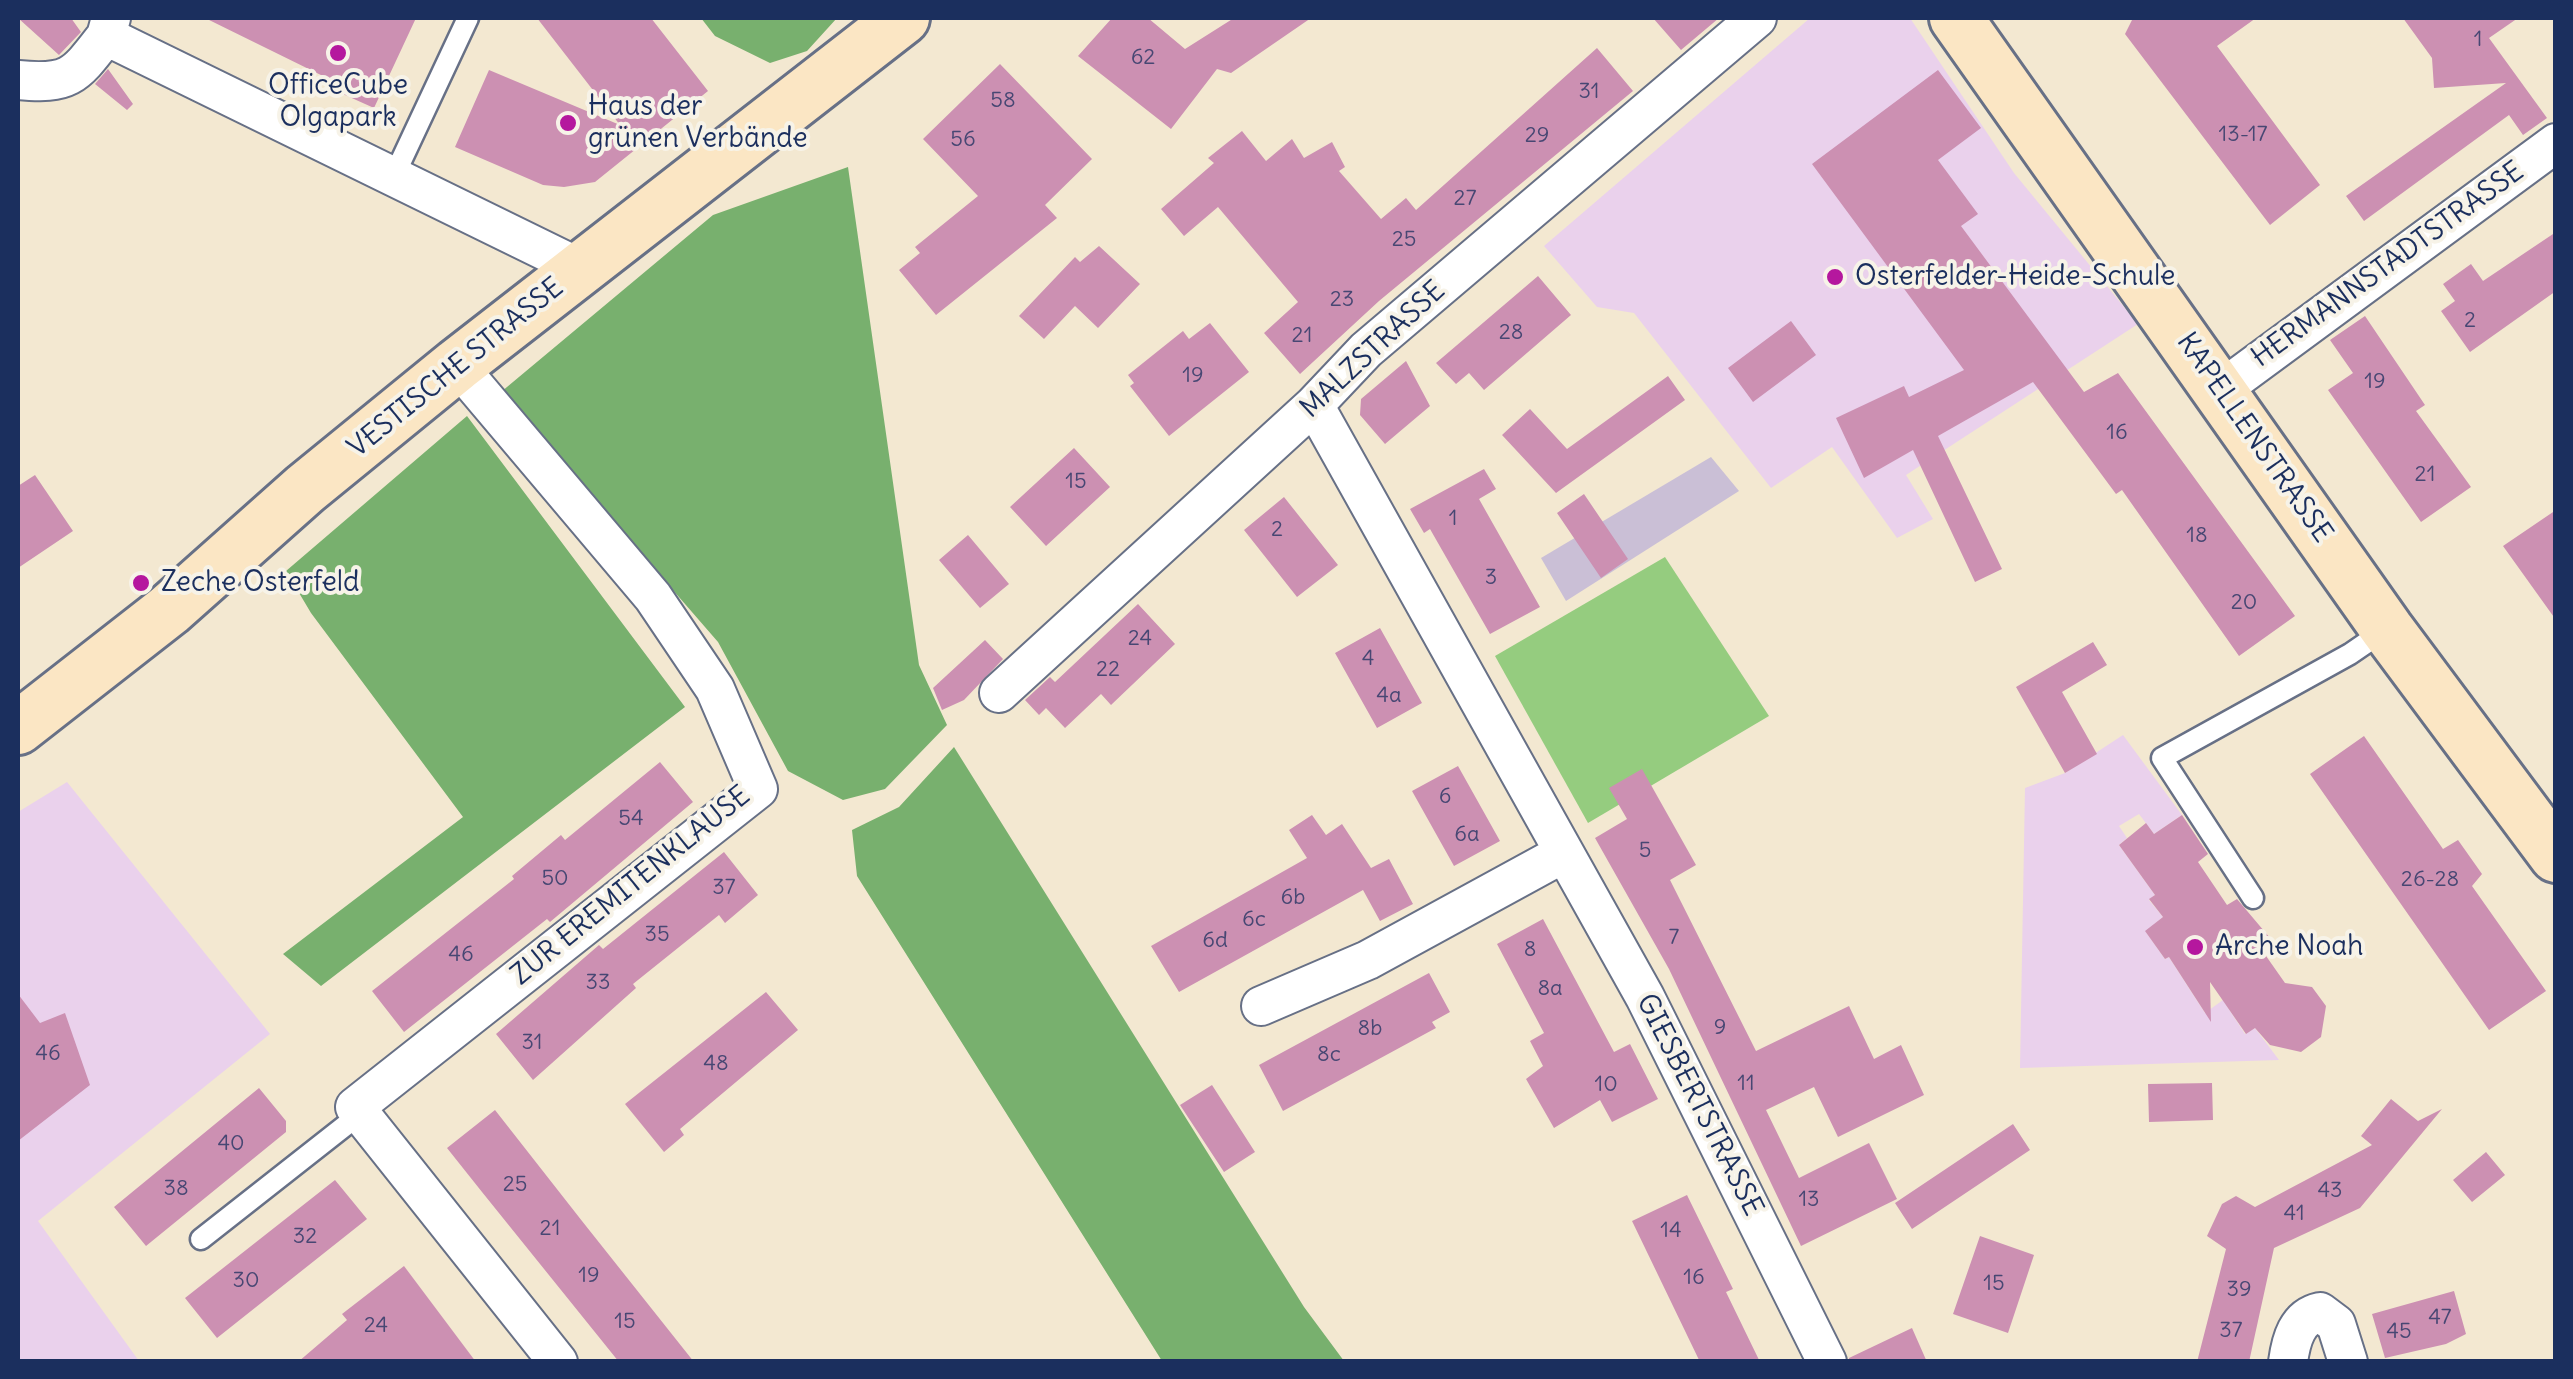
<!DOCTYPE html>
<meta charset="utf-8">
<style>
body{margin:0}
#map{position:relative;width:2573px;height:1379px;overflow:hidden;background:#f3e8d1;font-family:Delius,sans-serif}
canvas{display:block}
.frame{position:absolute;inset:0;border:20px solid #1b2f5e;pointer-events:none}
</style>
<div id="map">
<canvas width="2573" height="1379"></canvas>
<div class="frame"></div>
</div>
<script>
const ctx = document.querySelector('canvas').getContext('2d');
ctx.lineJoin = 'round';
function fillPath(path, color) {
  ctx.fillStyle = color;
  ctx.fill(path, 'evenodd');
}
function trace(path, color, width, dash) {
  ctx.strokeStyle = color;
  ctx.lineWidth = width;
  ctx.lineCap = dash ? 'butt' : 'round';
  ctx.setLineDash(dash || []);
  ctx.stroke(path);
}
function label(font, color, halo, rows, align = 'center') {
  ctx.font = font + ' Delius,sans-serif';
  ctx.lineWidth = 8;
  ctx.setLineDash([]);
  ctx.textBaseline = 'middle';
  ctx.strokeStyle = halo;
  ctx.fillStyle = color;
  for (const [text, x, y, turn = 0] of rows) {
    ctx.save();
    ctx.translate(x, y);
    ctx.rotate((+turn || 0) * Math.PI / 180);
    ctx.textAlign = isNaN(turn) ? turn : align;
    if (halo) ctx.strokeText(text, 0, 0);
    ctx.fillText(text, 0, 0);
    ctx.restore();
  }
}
fillPath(new Path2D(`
 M1810 18H1910L2014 173 2138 324 1906 475 1933 519 1897 538 1832 447 1771 488 1634 313 1597 307 1544 246Z
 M2123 735 2182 815 2154 834 2139 814 2119 826 2127 838 2119 845 2155 895 2149 900 2163 917 2146 932 2165 959 2169 957 2205 1013 2223 1000 2245 1034 2255 1028 2279 1060 2020 1068 2025 788 2065 773Z
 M67 782 270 1034 38 1221 139 1361 18 1362V812Z`), '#ead1ec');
fillPath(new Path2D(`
 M1711 457 1739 491 1566 601 1541 558Z`), '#cabfd6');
fillPath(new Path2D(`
 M1665 557 1769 716 1588 823 1495 656Z`), '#95cc7f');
fillPath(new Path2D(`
 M701 18H837L807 51 770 63 715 36Z
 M848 167 919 665 947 725 885 789 843 800 788 771 718 642 501 392 713 215Z
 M467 416 685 707 321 986 283 954 463 817 311 613 286 571Z
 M954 747 1304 1307 1344 1361H1162L857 876 852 830 899 807Z`), '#78b06e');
fillPath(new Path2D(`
 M18 18H71L81 32 59 55Z
 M205 18H416L374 108 325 86 327 78Z
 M537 18H651L708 91 595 182 564 187 543 185 455 147 489 70 620 125Z
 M1112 18H1148L1185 49 1234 18H1311L1231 73 1217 69 1171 129 1078 56Z
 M1653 18H1719L1681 50Z
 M2133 18H2256L2217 46 2320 185 2270 225 2125 34Z
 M2403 18H2518L2489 38 2547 118 2523 135 2509 115 2364 221 2346 196 2506 83 2434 88 2432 58Z
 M1597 48 1633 91 1379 301 1300 374 1264 333 1298 302 1218 207 1184 236 1161 209 1214 163 1208 158 1242 131 1266 161 1292 139 1304 158 1332 142 1345 167 1339 171 1381 219 1406 198 1416 210Z
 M1000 64 1092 159 1045 205 1057 218 936 315 899 270 920 253 915 247 978 196 923 139Z
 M108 69 133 104 127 110 95 84Z
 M1938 70 1981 128 1938 160 1978 214 1961 226 2084 392 2118 373 2295 616 2239 656 2122 490 2116 494 2033 382 1938 436 2002 569 1975 582 1913 450 1864 478 1836 418 1904 386 1909 397 1964 370 1812 164Z
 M2556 232V291L2470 352 2441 311 2455 301 2443 284 2471 264 2483 281Z
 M1099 246 1140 284 1098 328 1075 306 1044 339 1019 316 1075 257 1080 262Z
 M1538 276 1571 315 1484 390 1469 373 1456 384 1436 363Z
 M2365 316 2425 405 2416 411 2471 487 2421 522 2328 390 2353 373 2330 340Z
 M1791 321 1816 355 1753 402 1728 368Z
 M1210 323 1249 372 1169 436 1130 386 1134 383 1128 375 1183 331 1189 339Z
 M1406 361 1430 406 1385 444 1360 415 1361 399Z
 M1668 376 1685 400 1556 493 1502 435 1530 409 1567 449Z
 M1074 448 1110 487 1046 546 1010 507Z
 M1484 469 1496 489 1479 499 1540 607 1490 634 1430 529 1424 533 1410 509Z
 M35 475 73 531 18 568V486Z
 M1584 494 1628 559 1601 578 1557 513Z
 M1284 497 1338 565 1297 597 1244 530Z
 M2556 510V620L2503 546Z
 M968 535 1009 584 980 608 939 560Z
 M1138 604 1175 644 1111 705 1101 694 1065 728 1046 708 1039 715 1025 700 1050 677 1055 682Z
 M1380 628 1422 703 1377 728 1335 653Z
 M985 640 1003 659 964 700 942 710 933 688Z
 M2093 642 2107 665 2062 692 2097 754 2065 773 2016 687Z
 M2364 736 2443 849 2458 840 2482 874 2472 886 2546 991 2489 1030 2310 774Z
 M660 762 693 802 550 922 547 919 404 1032 372 991 514 879 512 876 561 835 565 840Z
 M1458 766 1500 841 1454 866 1412 791Z
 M1642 769 1696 865 1670 880 1756 1051 1849 1006 1874 1059 1901 1045 1924 1095 1838 1137 1814 1087 1766 1110 1799 1178 1869 1143 1897 1199 1801 1246 1669 969 1595 838 1627 819 1609 788Z
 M1312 815 1326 835 1342 824 1371 868 1389 859 1413 904 1380 921 1363 890 1179 992 1151 946 1307 858 1289 830Z
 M2182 815 2208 854 2198 862 2227 905 2237 899 2270 938 2259 946 2285 983 2312 987 2326 1006 2321 1037 2301 1052 2270 1045 2255 1028 2246 1034 2210 982 2211 1022 2169 957 2165 959 2145 931 2163 917 2149 899 2155 895 2119 845 2146 823 2154 834Z
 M724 852 758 895 725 923 719 915 633 984 636 988 533 1080 496 1034 599 945 603 949Z
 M1543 919 1614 1052 1630 1044 1658 1099 1612 1122 1600 1100 1554 1128 1526 1079 1543 1066 1530 1041 1544 1033 1497 944Z
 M1429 973 1450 1012 1432 1022 1436 1028 1283 1111 1259 1065Z
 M766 992 798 1030 680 1129 684 1135 664 1152 625 1104Z
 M18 994 40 1023 65 1013 90 1085 18 1141Z
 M2212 1083 2213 1120 2149 1122 2148 1084Z
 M1212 1085 1255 1152 1224 1172 1180 1105Z
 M259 1088 286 1121V1132L146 1246 114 1207Z
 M2391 1099 2418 1121 2442 1109 2360 1208 2274 1248 2249 1362H2197L2226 1249 2207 1236 2222 1204 2236 1196 2255 1207 2372 1145 2361 1136Z
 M495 1110 582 1221 694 1362H619L482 1192 447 1148Z
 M2013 1124 2030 1150 1912 1229 1895 1203Z
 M2486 1152 2505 1175 2472 1202 2453 1180Z
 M335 1180 367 1219 217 1338 185 1298Z
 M1687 1195 1733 1289 1726 1292 1760 1362H1700L1632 1221Z
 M1980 1236 2034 1255 2008 1333 1953 1314Z
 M404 1266 476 1362H298L347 1320 342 1314Z
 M2454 1291 2466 1334 2446 1344 2385 1358 2372 1314Z
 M1912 1328 1927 1362H1849V1358Z`), '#cc90b2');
const lane = new Path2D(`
 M393 178 468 18
 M2253 898 2162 758 2350 654 2385 630
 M201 1239 360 1114`);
const street = new Path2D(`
 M111 18 106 36 580 268
 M18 80C70 85 75 76 106 36
 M457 365 653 597 715 689 758 789 355 1107 558 1362
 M2222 389 2556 143
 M1314 405 1645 997 1827 1362
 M999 693 1314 405 1366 350 1757 18
 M1261 1006 1368 960 1564 853
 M2288 1362C2291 1340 2297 1317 2320 1312L2336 1324 2348 1362`);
const secondary = new Path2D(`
 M1956 18 2387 629 2556 856
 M18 728 169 610 305 489 457 365 903 18`);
trace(lane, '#677086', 25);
trace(street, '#677086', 42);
trace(secondary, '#677086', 58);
trace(lane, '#fff', 20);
trace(street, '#fff', 38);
trace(secondary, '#fbe6c4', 52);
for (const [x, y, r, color] of [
 [338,53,10,"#b5179e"],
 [568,123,10,"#b5179e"],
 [1835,277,10,"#b5179e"],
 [141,583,10,"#b5179e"],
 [2195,947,10,"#b5179e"]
]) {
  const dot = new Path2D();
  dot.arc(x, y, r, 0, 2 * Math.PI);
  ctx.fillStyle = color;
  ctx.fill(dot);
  trace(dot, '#f7f3e8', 4);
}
label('22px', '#474773', null, [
 ["1",2478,40],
 ["62",1143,58],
 ["31",1589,92],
 ["58",1003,101],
 ["13-17",2243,135],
 ["29",1537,136],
 ["56",963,140],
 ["27",1465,199],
 ["25",1404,240],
 ["23",1342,300],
 ["2",2470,321],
 ["28",1511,333],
 ["21",1302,336],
 ["19",1193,376],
 ["19",2375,382],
 ["16",2117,433],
 ["21",2425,475],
 ["15",1076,482],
 ["1",1453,519],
 ["2",1277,530],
 ["18",2197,536],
 ["3",1491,578],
 ["20",2244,603],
 ["24",1140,639],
 ["4",1368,659],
 ["22",1108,670],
 ["4a",1389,696],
 ["6",1445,797],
 ["54",631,819],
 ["6a",1467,835],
 ["5",1645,851],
 ["50",555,879],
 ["26-28",2430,880],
 ["37",724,888],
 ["6b",1293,898],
 ["6c",1254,920],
 ["35",657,935],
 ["7",1674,938],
 ["6d",1215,941],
 ["8",1530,950],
 ["46",461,955],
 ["33",598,983],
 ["8a",1550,989],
 ["9",1720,1028],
 ["8b",1370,1029],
 ["31",532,1043],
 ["46",48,1054],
 ["8c",1329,1055],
 ["48",716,1064],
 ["11",1746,1084],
 ["10",1606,1085],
 ["40",231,1144],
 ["25",515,1185],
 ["38",176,1189],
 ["43",2330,1191],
 ["13",1809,1200],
 ["41",2294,1214],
 ["21",550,1229],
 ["14",1671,1231],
 ["32",305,1237],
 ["19",589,1276],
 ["16",1694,1278],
 ["30",246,1281],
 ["15",1994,1284],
 ["39",2239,1290],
 ["47",2440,1318],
 ["15",625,1322],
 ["24",376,1326],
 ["37",2231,1331],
 ["45",2399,1332]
]);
label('28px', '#1b2f5e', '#f7f3e8', [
 ["OfficeCube",338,86,"center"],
 ["Olgapark",338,118,"center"],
 ["Haus der",588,107],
 ["grünen Verbände",588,139],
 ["Osterfelder-Heide-Schule",1855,277],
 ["Zeche Osterfeld",161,583],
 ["Arche Noah",2215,947]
], 'left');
label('28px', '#1b2f5e', '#f7f3e8', [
 ["HERMANNSTADTSTRASSE",2388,265,-36],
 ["MALZSTRASSE",1373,350,-43],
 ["VESTISCHE STRASSE",456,368,-39],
 ["KAPELLENSTRASSE",2254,438,55],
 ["ZUR EREMITENKLAUSE",631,886,-39],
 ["GIESBERTSTRASSE",1699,1105,63]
]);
</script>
